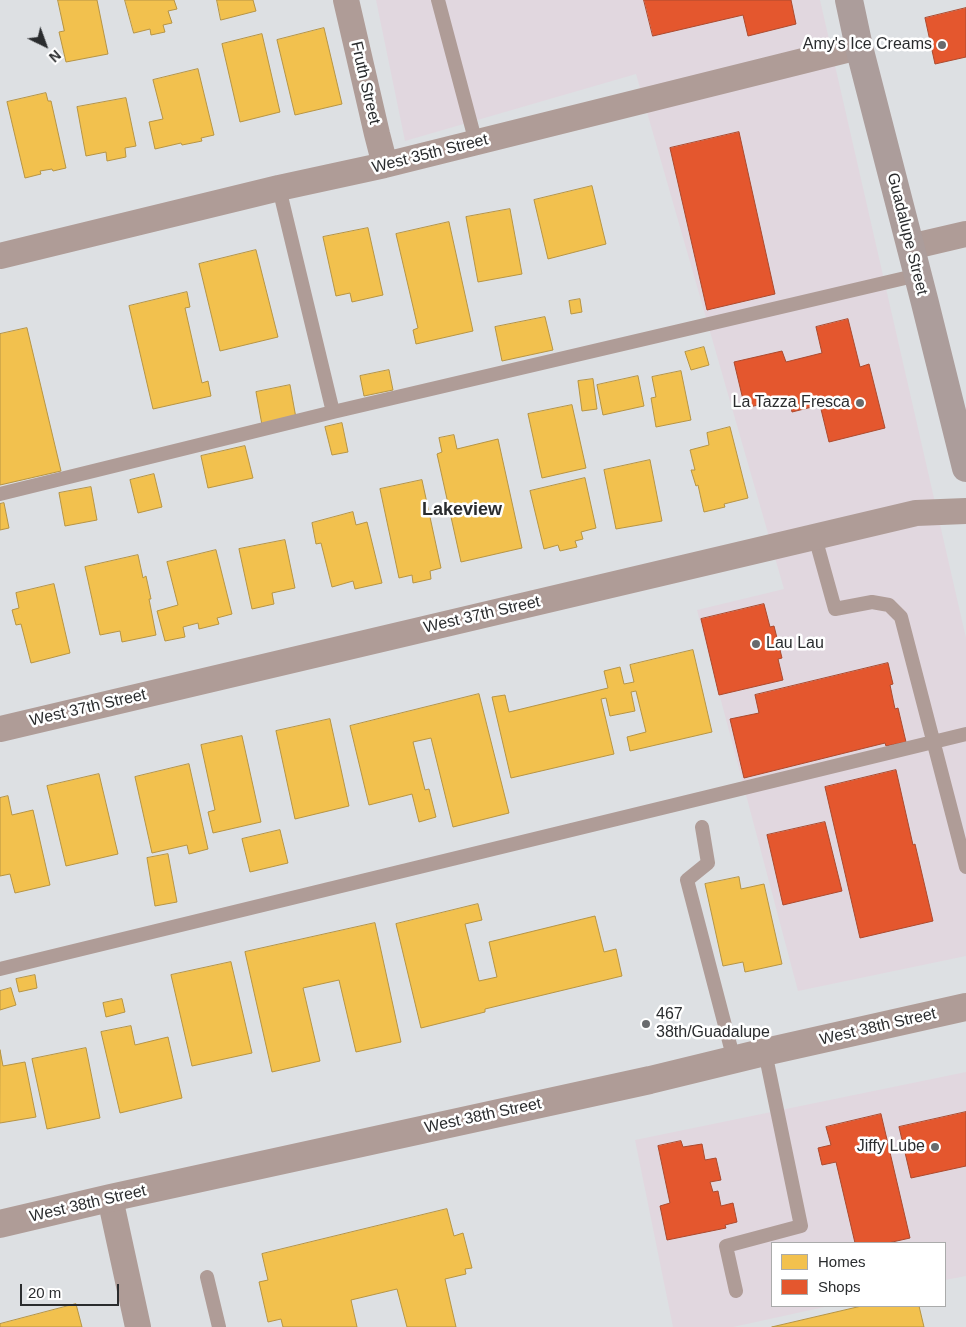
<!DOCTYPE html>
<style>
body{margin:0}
#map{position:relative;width:966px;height:1327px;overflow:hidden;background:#dde0e3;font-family:Arial,sans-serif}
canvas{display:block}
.legend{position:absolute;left:771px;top:1242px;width:175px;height:65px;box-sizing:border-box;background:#fff;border:1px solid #aaabab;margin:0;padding:6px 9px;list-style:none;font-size:15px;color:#2a2c2e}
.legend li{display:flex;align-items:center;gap:10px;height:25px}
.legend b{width:25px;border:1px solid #aaabab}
.north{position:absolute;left:20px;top:20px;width:50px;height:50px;-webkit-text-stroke:4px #fff;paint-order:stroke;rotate:138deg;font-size:14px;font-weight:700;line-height:20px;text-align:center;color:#2a2c2e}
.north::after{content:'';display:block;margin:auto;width:18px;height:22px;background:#2a2c2e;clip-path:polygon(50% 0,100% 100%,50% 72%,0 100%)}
.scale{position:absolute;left:20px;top:1284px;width:99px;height:22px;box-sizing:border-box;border:2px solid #2a2c2e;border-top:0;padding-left:6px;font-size:15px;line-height:18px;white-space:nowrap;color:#2a2c2e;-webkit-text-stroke:4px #fff;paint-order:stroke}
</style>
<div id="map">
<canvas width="966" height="1327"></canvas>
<ul class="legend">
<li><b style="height:14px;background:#f2c14e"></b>Homes</li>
<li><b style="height:14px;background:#e4572e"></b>Shops</li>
</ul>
<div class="north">N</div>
<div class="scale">20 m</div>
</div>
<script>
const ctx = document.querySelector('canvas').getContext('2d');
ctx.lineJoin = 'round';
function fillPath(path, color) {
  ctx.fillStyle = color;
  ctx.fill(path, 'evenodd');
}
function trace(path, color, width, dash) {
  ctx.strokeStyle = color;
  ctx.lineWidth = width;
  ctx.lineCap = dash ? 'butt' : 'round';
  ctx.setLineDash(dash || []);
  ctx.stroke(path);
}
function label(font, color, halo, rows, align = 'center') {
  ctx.font = font + ' Arial,sans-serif';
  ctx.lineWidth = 5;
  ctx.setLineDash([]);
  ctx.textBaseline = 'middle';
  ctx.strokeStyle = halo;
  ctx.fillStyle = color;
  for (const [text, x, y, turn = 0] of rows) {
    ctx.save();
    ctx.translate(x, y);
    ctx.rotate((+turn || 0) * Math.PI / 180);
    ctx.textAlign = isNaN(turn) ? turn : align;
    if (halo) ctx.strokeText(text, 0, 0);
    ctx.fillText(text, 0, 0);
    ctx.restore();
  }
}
fillPath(new Path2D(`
 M376 0H820L966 638V956L798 991 697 610 784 589 636 74 405 141Z
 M966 1072V1276L945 1280V1243H772V1306H829L733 1327H673L635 1140Z`), '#e1d7df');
const homes = new Path2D(`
 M58 0H97L108 54 66 62 59 32 64 31Z
 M125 0H174L177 9 168 11 172 23 163 25 165 32 151 35 150 29 134 33Z
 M217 0H253L256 11 221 20Z
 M324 28 342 104 295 115 277 40Z
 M262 34 280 112 240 122 222 44Z
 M198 69 214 135 201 138 202 141 182 145 181 143 155 149 149 122 163 119 153 80Z
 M46 93 48 101H51L66 168 53 171 52 169 40 171 41 174 25 178 7 102Z
 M126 98 136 146 125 148 126 157 107 161 106 152 86 156 77 107Z
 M592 186 606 244 548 259 534 200Z
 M510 209 522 274 478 282 466 217Z
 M449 222 473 331 416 344 413 330 418 328 396 234Z
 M368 228 383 295 352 302 350 293 336 296 323 237Z
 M256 250 278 337 220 351 199 264Z
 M187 292 190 307 185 308 202 383 208 381 211 396 153 409 129 306Z
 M580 299 582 312 571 314 569 301Z
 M545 317 553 350 502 361 495 327Z
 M27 328 61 471 0 485V334Z
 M704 347 709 365 691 370 685 352Z
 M389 370 393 390 364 396 360 376Z
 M681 371 691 420 656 427 651 398 656 397 652 377Z
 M638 376 644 406 603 415 597 385Z
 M593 379 597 409 582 411 578 381Z
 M290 385 296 418 262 425 256 392Z
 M572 405 586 468 542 478 528 414Z
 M342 423 348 452 332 455 325 427Z
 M730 427 748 498 724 504 725 507 704 512 698 485 696 486 691 470H695L690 450 709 445 707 433Z
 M454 435 457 449 498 439 522 548 461 562 437 454 442 452 439 438Z
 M245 446 253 478 208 488 201 456Z
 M650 460 662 521 616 529 604 470Z
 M154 474 162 507 138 513 130 480Z
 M585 478 596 528 581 532 583 539 575 541 577 547 560 551 558 545 544 549 530 491Z
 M422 480 441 568 430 571 431 579 413 583 412 575 399 578 380 489Z
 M91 487 97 520 65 526 59 493Z
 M4 503 9 528 0 530V504Z
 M353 512 356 525 367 522 382 583 355 589 353 581 332 587 321 543 316 544 312 523Z
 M285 540 295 588 272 593 274 604 252 609 239 549Z
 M216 550 232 614 217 618 219 624 199 629 198 623 183 627 185 637 165 641 157 611 178 605 167 562Z
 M138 555 143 578 146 576 151 599H149L156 635 122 642 120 631 100 635 85 567Z
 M54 584 70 653 31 663 21 624 16 625 12 610 19 608 16 593Z
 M693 650 712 732 630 751 627 737 646 732 636 691 631 692 635 711 610 716 606 698 601 699 614 754 511 778 492 697 505 695 509 712 608 688 604 671 620 667 624 684 634 682 630 665Z
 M479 694 509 813 453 827 431 738 413 742 425 790 429 789 436 817 419 822 412 794 369 805 350 726Z
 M330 719 349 806 295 819 276 731Z
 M242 736 261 822 213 833 208 812 215 810 201 745Z
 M189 764 208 849 189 854 187 845 152 853 135 777Z
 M99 774 118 854 66 866 47 786Z
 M8 796 12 815 33 810 50 885 15 893 10 874 0 876V798Z
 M280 830 288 863 250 872 242 839Z
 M168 854 177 902 155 906 147 858Z
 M739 877 741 889 764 884 782 964 745 972 743 962 723 966 705 884Z
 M478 904 482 920 465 924 479 981 497 977 489 942 595 916 604 952 616 949 622 976 485 1009V1012L421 1028 396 924Z
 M375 923 401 1042 356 1052 339 980 303 988 320 1061 272 1072 245 952Z
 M231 962 252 1053 192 1066 171 975Z
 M35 975 37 988 19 992 16 979Z
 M11 988 16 1005 0 1010V991Z
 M122 999 125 1012 106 1017 103 1003Z
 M131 1026 135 1045 168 1037 182 1098 120 1113 101 1032Z
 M86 1048 100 1118 47 1129 32 1059Z
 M0 1050 3 1066 25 1062 36 1117 0 1123Z
 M447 1209 454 1236 463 1233 472 1268 465 1269 466 1274 445 1279 456 1327H407L397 1289 351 1300 357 1327H283L281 1319 268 1322 259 1282 268 1280 262 1254Z
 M76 1304 82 1327H0V1324Z
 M862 1306H919L924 1327H772Z`);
fillPath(homes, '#f2c14e');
trace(homes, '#b69444', 1);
const shops = new Path2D(`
 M644 0H791L796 24 748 36 743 15 653 36Z
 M966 8V57L935 64 925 18Z
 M739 132 775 294 707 310 670 148Z
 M848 319 860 367 869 364 885 428 829 442 820 405 792 412 789 398 745 408 734 362 782 351 786 362 822 353 816 327Z
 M764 604 770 627 774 626 782 658 778 659 783 680 719 695 701 619Z
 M888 663 893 684 890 685 895 709 898 708 906 742 886 746 885 743 744 778 730 719 759 713 755 695Z
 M896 770 913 845 915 844 933 921 860 938 825 787Z
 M825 822 842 891 783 905 767 835Z
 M966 1112V1166L911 1178 899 1127Z
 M881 1114 910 1238 888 1243H855L836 1162 822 1165 818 1148 831 1145 826 1127Z
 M681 1141 683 1147 702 1144 705 1160 716 1158 721 1180 710 1182 713 1192 718 1191 721 1206 733 1203 737 1222 725 1225 726 1228 667 1240 660 1206 670 1203 658 1146Z`);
fillPath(shops, '#e4572e');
trace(shops, '#ac4a2e', 1);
trace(new Path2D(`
 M438 0 476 143
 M279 188 333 412
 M0 494 333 412 918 275
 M815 537 835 609 872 602 889 605 901 617 966 867
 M702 827 708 863 687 880 734 1060
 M0 969 966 734
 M207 1277 219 1327
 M736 1291 726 1246 801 1226 765 1052`), '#af9c97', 14);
trace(new Path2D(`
 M346 0 377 134 385 165
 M910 247 966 234
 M0 256 279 188 385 165 859 47
 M0 729 916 513 966 511
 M110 1198 138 1327`), '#af9c97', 26);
trace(new Path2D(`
 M0 1224 110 1198 650 1080 765 1052 966 1007`), '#af9c97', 28);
trace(new Path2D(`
 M849 0 859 47 925 303 966 468`), '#ac9d9b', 28);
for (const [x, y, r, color] of [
 [942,45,5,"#696b6d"],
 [860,403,5,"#696b6d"],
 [756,644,5,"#696b6d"],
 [646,1024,5,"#696b6d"],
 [935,1147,5,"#696b6d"]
]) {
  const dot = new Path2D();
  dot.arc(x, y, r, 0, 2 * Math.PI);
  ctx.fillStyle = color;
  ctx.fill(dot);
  trace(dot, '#fff', 2);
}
label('16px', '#2a2c2e', '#fff', [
 ["Amy's Ice Creams",932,45],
 ["La Tazza Fresca",850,403],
 ["Lau Lau",766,644,"left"],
 ["467",656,1015,"left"],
 ["38th/Guadalupe",656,1033,"left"],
 ["Jiffy Lube",925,1147]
], 'right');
label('16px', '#2a2c2e', '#fff', [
 ["Fruth Street",365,83,77],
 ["West 35th Street",430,154,-14],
 ["Guadalupe Street",907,234,76],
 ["West 37th Street",482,615,-13],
 ["West 37th Street",88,708,-13],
 ["West 38th Street",878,1027,-13],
 ["West 38th Street",483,1116,-12],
 ["West 38th Street",88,1204,-13]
]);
label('bold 18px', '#2a2c2e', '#fff', [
 ["Lakeview",462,510]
]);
</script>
